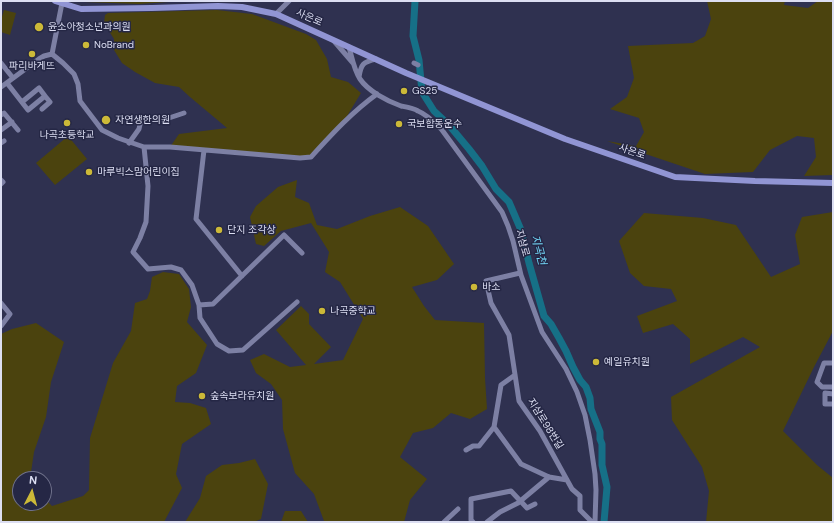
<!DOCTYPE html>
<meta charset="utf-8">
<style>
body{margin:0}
#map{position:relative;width:834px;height:523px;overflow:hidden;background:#2f3150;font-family:"DM Sans",sans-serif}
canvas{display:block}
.frame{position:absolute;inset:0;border:2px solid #dcdef2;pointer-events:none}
.north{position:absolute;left:12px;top:471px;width:40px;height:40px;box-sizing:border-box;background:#252745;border:1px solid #6e708a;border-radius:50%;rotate:6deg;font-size:11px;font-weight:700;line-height:16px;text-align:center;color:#dcdef2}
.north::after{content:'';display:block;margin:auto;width:14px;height:18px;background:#ccb938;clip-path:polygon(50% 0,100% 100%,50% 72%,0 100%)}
</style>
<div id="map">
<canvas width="834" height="523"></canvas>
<div class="frame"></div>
<div class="north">N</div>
</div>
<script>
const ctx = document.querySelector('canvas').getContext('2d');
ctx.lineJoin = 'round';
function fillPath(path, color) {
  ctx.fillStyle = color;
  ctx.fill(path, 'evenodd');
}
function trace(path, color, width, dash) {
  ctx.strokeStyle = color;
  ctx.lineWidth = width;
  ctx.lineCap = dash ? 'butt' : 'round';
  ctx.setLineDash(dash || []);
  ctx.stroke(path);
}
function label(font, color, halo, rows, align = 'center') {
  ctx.font = font + ' "DM Sans","Noto Sans KR",sans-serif';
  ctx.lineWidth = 3;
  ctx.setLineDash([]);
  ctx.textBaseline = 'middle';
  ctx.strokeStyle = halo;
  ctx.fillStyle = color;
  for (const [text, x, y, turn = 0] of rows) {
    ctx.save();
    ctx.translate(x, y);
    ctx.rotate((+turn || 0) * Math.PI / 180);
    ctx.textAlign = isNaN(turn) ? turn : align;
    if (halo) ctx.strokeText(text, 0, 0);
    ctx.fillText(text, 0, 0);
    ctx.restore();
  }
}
fillPath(new Path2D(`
 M81 1H183L139 4 84 2Z
 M707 1H785L784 5 808 8 818 1H833V175L804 176 816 157 814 138 797 136 770 150 753 172 705 174 607 141 636 146 644 132 639 118 610 109 627 97 634 78 628 46 693 43 705 36 711 19Z
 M4 10 16 13 10 35 1 32V20Z
 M217 10 252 14 306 34 316 40 327 59 331 77 348 82 361 93 344 121 311 157 170 147 179 134 227 128 190 97 179 87 155 83 135 72 122 63 114 50V39L104 23 105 15 108 13Z
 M68 136 87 159 55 185 36 163Z
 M297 180 295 197 309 203 317 225 337 229 370 216 400 207 428 226 454 264 437 280 412 287 424 306 435 320 484 323 485 378 487 409 470 419 451 413 433 428 413 433 400 457 427 479 410 500 404 522H322L324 521 314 494 295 473 283 429 282 400 271 384 256 373 250 360 264 354 290 367 306 365 276 330 301 306 309 314V324L331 347 314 364 343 360 363 319 340 282 325 272 329 252 311 223 281 231 264 246 256 244 250 217 256 206 278 187Z
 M833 212V331L814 367 783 431 817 465 833 478V522H706L709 491 702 467 672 420 671 397 760 347 743 337 690 364V339L673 324 643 333 637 316 677 301 671 289 644 286 630 273 619 241 644 213 703 218 736 225 771 277 800 264 795 235 802 217Z
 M163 272 179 274 189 289 191 307 187 322 207 345 196 373 177 386 175 402 190 403 206 408 211 424 182 444 176 474 182 488 164 522H1V334L12 329 36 323 64 342 51 382 46 417 34 452 30 479H20V503H44V498L52 506 83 496 89 490 90 438 113 363 131 331 135 303 147 299 150 291 152 277Z
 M255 459 268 484 261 519 254 522H185L200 498 206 476 222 465 239 463Z
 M285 511H301L308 522H281Z`), '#4b430e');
trace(new Path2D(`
 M415 1 413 36 419 60 422 92 434 111 449 125 469 149 482 166 496 189 509 202 521 230 529 263 544 316 551 324 559 338 566 351 573 367 580 380 586 387 590 398 591 409 600 432V439L602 444V465L607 487 604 522`), '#167087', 7);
trace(new Path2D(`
 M62 3 52 54 63 63 74 74 78 84 80 101 102 130 118 138 144 147 148 186 146 222 140 238 133 252 148 269 171 267 181 270 192 285 199 305 200 318 217 344 229 351 243 350 297 302
 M276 14 289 1
 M334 41 353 63
 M349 47C352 58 354 70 360 79 368 91 387 101 401 106 406 107 413 108 418 111 428 115 435 123 442 130L502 212 508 226 513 241 521 275 542 332 566 369 577 392 585 415 590 440 595 474 596 490 595 522
 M1 63 13 78
 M414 63 418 65
 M359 77C361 64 363 62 376 59
 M7 83 28 110 45 96 39 88 22 102
 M1 87 39 59 44 56 52 54
 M42 109 50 102 45 96
 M1 115 4 113 18 130
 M1 130 12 122
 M1 143 4 141
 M129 143 139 129 141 120 166 119 184 113
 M144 147H170L300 158 311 157C332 134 352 112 377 94
 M204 150 196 219 242 276
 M1 180 3 182 1 184
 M520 273 486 281 491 303 509 335 519 401 540 431 572 489 580 496V510L592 522
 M1 303 10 314 1 326
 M199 305 213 304 284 235 302 253
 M833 363H824L817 382 822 387H833
 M515 375 501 385 494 427 521 464 549 477 567 480
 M833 394 825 393V404H833
 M466 450 473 446H479L494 427
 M444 522 458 509
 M473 522 471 520V499L511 491 527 508 535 504
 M487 522 500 512 518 503 549 477`), '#7d80a4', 5);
trace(new Path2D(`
 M55 1 81 9 152 8 218 6 242 7 276 14 406 73 565 139 675 177 755 181 833 183`), '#9195d4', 6);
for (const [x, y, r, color] of [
 [39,27,5,"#ccb938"],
 [86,45,4,"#ccb938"],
 [32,54,4,"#ccb938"],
 [404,91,4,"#ccb938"],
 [106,120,5,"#ccb938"],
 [67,123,4,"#ccb938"],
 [399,124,4,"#ccb938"],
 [89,172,4,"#ccb938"],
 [219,230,4,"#ccb938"],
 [474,287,4,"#ccb938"],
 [322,311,4,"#ccb938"],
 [596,362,4,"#ccb938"],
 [202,396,4,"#ccb938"]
]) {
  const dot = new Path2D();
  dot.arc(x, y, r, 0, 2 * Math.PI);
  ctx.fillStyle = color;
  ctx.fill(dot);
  trace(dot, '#252745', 1.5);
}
label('10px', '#dcdef2', '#252745', [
 ["사은로",309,18,24],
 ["사은로",632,152,19],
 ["지삼로",522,243,74],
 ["지삼로98번길",545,424,58]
]);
label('10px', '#dcdef2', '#252745', [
 ["윤소아청소년과의원",48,27],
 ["NoBrand",94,45],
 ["파리바게뜨",32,66,"center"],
 ["GS25",412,91],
 ["자연생한의원",115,120],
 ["국보합동운수",407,124],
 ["나곡초등학교",67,135,"center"],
 ["마루빅스맘어린이집",97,172],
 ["단지 조각상",227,230],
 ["바소",482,287],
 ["나곡중학교",330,311],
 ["예일유치원",604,362],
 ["숲속보라유치원",210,396]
], 'left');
label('italic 11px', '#74d9f9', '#252745', [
 ["지곡천",538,250,75]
]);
</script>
